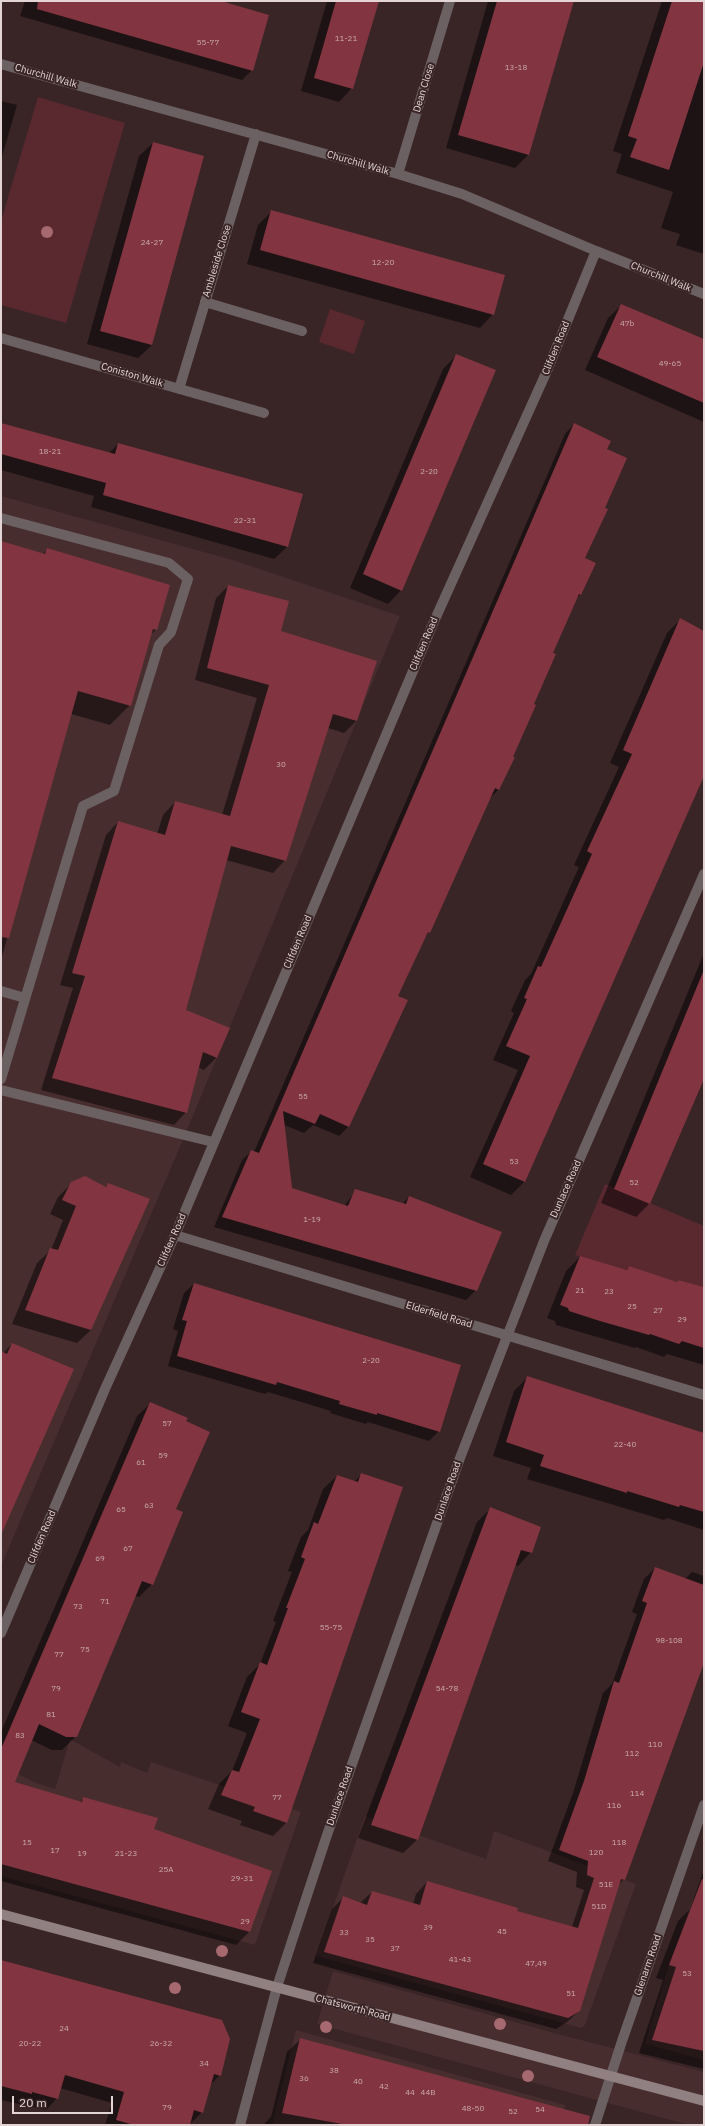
<!DOCTYPE html>
<style>
body{margin:0}
#map{position:relative;width:705px;height:2126px;overflow:hidden;background:#392426;font-family:"IBM Plex Sans",sans-serif}
canvas{display:block}
.frame{position:absolute;inset:0;border:2px solid #e3d5d5;pointer-events:none}
.scale{position:absolute;left:12px;top:2096px;width:101px;height:18px;box-sizing:border-box;border:2px solid #e3d5d5;border-top:0;padding-left:5px;font-size:12px;line-height:14px;white-space:nowrap;color:#e3d5d5;-webkit-text-stroke:3px #392426;paint-order:stroke}
</style>
<div id="map">
<canvas width="705" height="2126"></canvas>
<div class="frame"></div>
<div class="scale">20 m</div>
</div>
<script>
const ctx = document.querySelector('canvas').getContext('2d');
ctx.lineJoin = 'round';
function fillPath(path, color) {
  ctx.fillStyle = color;
  ctx.fill(path, 'evenodd');
}
function trace(path, color, width, dash) {
  ctx.strokeStyle = color;
  ctx.lineWidth = width;
  ctx.lineCap = dash ? 'butt' : 'round';
  ctx.setLineDash(dash || []);
  ctx.stroke(path);
}
function label(font, color, halo, rows, align = 'center') {
  ctx.font = font + ' "IBM Plex Sans",sans-serif';
  ctx.lineWidth = 4;
  ctx.setLineDash([]);
  ctx.textBaseline = 'middle';
  ctx.strokeStyle = halo;
  ctx.fillStyle = color;
  for (const [text, x, y, turn = 0] of rows) {
    ctx.save();
    ctx.translate(x, y);
    ctx.rotate((+turn || 0) * Math.PI / 180);
    ctx.textAlign = isNaN(turn) ? turn : align;
    if (halo) ctx.strokeText(text, 0, 0);
    ctx.fillText(text, 0, 0);
    ctx.restore();
  }
}
fillPath(new Path2D(`
 M1 496 233 560 400 616 185 1135 1 1566Z
 M70 1739 120 1767 121 1762 147 1773 151 1762 301 1812 255 1945 1 1876V1765L34 1782 55 1789Z
 M365 1816 486 1859 494 1831 636 1884 585 2025 581 2028 316 1956Z
 M692 1901 704 1903V2060L645 2044 669 1965Z
 M333 1971 558 2034 704 2072V2125H689L317 2024Z
 M296 2030 565 2105 560 2125H272Z`), '#482d2f');
fillPath(new Path2D(`
 M38 97 125 123 66 323 1 305V221Z
 M330 309 365 321 354 354 319 342Z
 M605 1184 704 1226V1300L689 1283 678 1280 676 1284 629 1266 627 1270 575 1255Z`), '#59292f');
fillPath(new Path2D(`
 M25 1H217L252 70 242 80 20 16Z
 M327 1H377L352 88 339 102 301 91Z
 M488 1H573L528 155 515 168 446 148Z
 M662 1H704V254L676 245 680 234 661 228 673 192 616 173 622 154 613 151Z
 M1 101 17 105 1 160Z
 M153 143 152 345 138 358 87 344 139 156Z
 M271 212 493 314 480 328 247 264 258 225Z
 M622 305 704 340V422L585 370 608 318Z
 M457 355 401 590 388 604 350 588 443 369Z
 M1 424 109 453 118 444 302 495 287 547 274 559 91 507 94 496 1 470Z
 M574 424 606 449 603 508 584 559 581 594 576 599 552 653 512 757 513 758 498 790 489 799 429 932 424 937 397 997 407 1001 348 1127 339 1136 313 1125 304 1133 284 1125 291 1188 344 1206 356 1191 402 1204 409 1197 476 1290 466 1300 214 1227 242 1160 252 1151 254 1152 565 434Z
 M1 542 43 554 47 550 156 629 150 636 130 705 110 725 71 714 1 960Z
 M228 586 280 632 376 662 356 721 344 733 328 728 285 860 273 873 226 860 184 1010 228 1029 216 1058 204 1070 198 1067 186 1112 174 1125 41 1090 73 988 60 985 106 835 118 822 157 834 163 815 175 802 222 815 257 698 195 680 216 598Z
 M681 619 702 631 704 627V773L524 1182 511 1195 470 1177 518 1070 493 1060 514 1013 511 1011 525 980 531 974 579 867 574 865 619 767 610 763 667 633Z
 M704 953V1076L649 1204 636 1217 601 1203Z
 M72 1183 105 1187 108 1184 91 1330 77 1343 12 1324 37 1263 51 1250 63 1220 50 1214 58 1197Z
 M580 1257 626 1270 629 1267 676 1282 678 1281 704 1287V1365L667 1354 664 1357 636 1347 635 1348 556 1325 555 1321 547 1318 566 1271Z
 M194 1284 439 1431 429 1441 368 1422 366 1424 330 1413 331 1411 268 1392 265 1394 168 1366 178 1331 173 1329 184 1293Z
 M12 1344 1 1532V1355Z
 M527 1378 704 1434V1530L667 1518 664 1520 527 1479 531 1468 493 1456 514 1391Z
 M151 1403 175 1510 152 1584 139 1597 134 1596 76 1736 62 1750H52L31 1740 14 1783 80 1802 84 1798 153 1830 249 1932 236 1945 1 1881V1732L137 1416Z
 M362 1474 286 1823 273 1836 240 1825 242 1821 208 1809 219 1784 232 1771 247 1733 228 1726 247 1677 260 1664 276 1622 273 1621 292 1572 288 1571 301 1537 308 1530 323 1489 337 1476 354 1482Z
 M491 1508 531 1552 518 1566 515 1565 417 1840 403 1853 358 1838 477 1522Z
 M655 1568 685 1579 692 1572 704 1576V1661L624 1879 618 1885 579 2011 567 2022 556 2029 313 1963 332 1909 343 1898 360 1903 372 1892 413 1904 416 1894 427 1882 516 1912 572 1927 584 1890 576 1887 577 1872 548 1861 573 1793 603 1693 612 1684 637 1614 632 1612 644 1579Z
 M704 1870V2069L639 2053 663 1980 656 1978 678 1921 690 1909Z
 M1 1960 220 2075 209 2086 202 2112 189 2125H105L112 2103 60 2088 57 2098 46 2110 1 2100Z
 M301 2039 553 2125H263L271 2117 287 2052Z`), '#0007');
fillPath(new Path2D(`
 M38 1H221L269 15 253 71 37 9Z
 M336 1H379L353 89 314 78Z
 M497 1H574L529 155 458 135Z
 M672 1H704V62L669 170 630 157 637 139 628 136Z
 M153 142 204 156 152 345 100 331Z
 M271 210 505 275 494 315 260 250Z
 M621 304 704 339V403L597 357Z
 M456 354 496 370 402 591 363 574Z
 M1 423 115 454 118 443 303 494 288 547 103 495 106 483 1 454Z
 M574 423 611 441 607 449 627 458 605 508 608 509 585 558 596 563 581 595 579 594 553 653 556 654 534 704 536 705 513 757H515L499 790 495 788 430 933 428 932 398 996 408 1000 349 1127 320 1114 315 1124 283 1111 292 1188 348 1206 355 1189 406 1204 409 1196 502 1232 477 1291 222 1217 251 1150 259 1153Z
 M1 541 45 554 47 548 170 585 157 630 153 629 131 706 78 691 9 938 1 937Z
 M228 585 289 601 281 631 377 661 357 721 333 714 286 861 231 846 186 1010 230 1028 217 1058 203 1052 187 1113 52 1078 85 976 72 973 118 821 165 835 175 801 230 816 269 685 207 668Z
 M680 618 704 631V776L525 1182 483 1164 530 1056 506 1046 527 999 524 998 538 966 541 967 592 854 587 851 632 754 623 750Z
 M703 972 704 1079 650 1204 614 1189Z
 M85 1176 106 1187 108 1183 150 1199 91 1330 25 1310 50 1248 58 1250 76 1206 62 1200 71 1182Z
 M580 1256 627 1270 629 1266 677 1282 678 1280 704 1287V1348L682 1341 679 1344 650 1334 649 1335 600 1321 569 1311 568 1308 560 1305Z
 M194 1283 461 1365 440 1432 377 1413V1415L339 1404 340 1401 277 1382 276 1385 177 1356 187 1321 182 1320Z
 M12 1343 74 1369 1 1535V1351L7 1354Z
 M527 1376 704 1433V1512L680 1505 679 1507 627 1491V1493L540 1466 544 1455 506 1442Z
 M150 1402 188 1418 186 1421 210 1432 176 1509 183 1512 153 1585 142 1581 77 1737H66L39 1724 15 1782 82 1802 83 1797 158 1818 154 1829 272 1871 250 1932 1 1864V1749Z
 M361 1473 403 1487 287 1823 253 1811 255 1807 221 1795 232 1770 239 1772 260 1719 241 1712 260 1662 267 1665 288 1608H286L305 1559 301 1557 314 1522 318 1524 337 1475 358 1482Z
 M490 1507 541 1527 532 1553 521 1550 418 1840 371 1825Z
 M655 1567 704 1585V1663L625 1880 621 1879 580 2011 568 2018 324 1952 343 1896 367 1905 372 1891 420 1905 427 1881 518 1908 517 1911 578 1928 594 1878 587 1875 588 1861 559 1850 584 1781 614 1681 619 1683 647 1603 642 1601Z
 M702 1879H704V2051L652 2040 676 1967 669 1965Z
 M1 1960 222 2020 230 2039 221 2076 214 2074 203 2113 194 2110 190 2125H134L116 2120 124 2092 65 2075 58 2099 32 2092V2094L1 2086Z
 M300 2038 590 2116 588 2125H347L282 2113Z`), '#823540');
trace(new Path2D(`
 M205 302 302 331
 M1 518 169 563 188 579 171 632 159 645 114 791 83 806 1 1079
 M1 991 25 998
 M1 1090 213 1142`), '#6c6162', 10);
trace(new Path2D(`
 M1 64 398 174 462 194 596 251 704 294
 M398 174 450 1
 M1 338 264 413
 M179 389 256 134
 M175 1235 704 1395
 M1 1633 105 1389 175 1235 432 626 546 373 596 251
 M240 2125 277 1987 291 1944 327 1835 460 1458 544 1241 704 874
 M595 2125 622 2041 704 1805`), '#6c6162', 10);
trace(new Path2D(`
 M1 1914 704 2101`), '#918081', 10);
ctx.fillStyle = '#a5696f';
for (const [x, y] of [
 [47,232],
 [222,1951],
 [175,1988],
 [500,2024],
 [326,2027],
 [528,2076]
]) {
  ctx.beginPath();
  ctx.arc(x, y, 6, 0, 2 * Math.PI);
  ctx.fill();
}
label('8px', '#cbadb0', null, [
 ["11-21",346,39],
 ["55-77",208,43],
 ["13-18",516,68],
 ["24-27",152,243],
 ["12-20",383,263],
 ["47b",627,324],
 ["49-65",670,364],
 ["18-21",50,452],
 ["2-20",429,472],
 ["22-31",245,521],
 ["30",281,765],
 ["55",303,1097],
 ["53",514,1162],
 ["52",634,1183],
 ["1-19",312,1220],
 ["21",580,1291],
 ["23",609,1292],
 ["25",632,1307],
 ["27",658,1311],
 ["29",682,1320],
 ["2-20",371,1361],
 ["57",167,1424],
 ["22-40",625,1445],
 ["59",163,1456],
 ["61",141,1463],
 ["63",149,1506],
 ["65",121,1510],
 ["67",128,1549],
 ["69",100,1559],
 ["71",105,1602],
 ["73",78,1607],
 ["55-75",331,1628],
 ["98-108",669,1641],
 ["75",85,1650],
 ["77",59,1655],
 ["79",56,1689],
 ["54-78",447,1689],
 ["81",51,1715],
 ["83",20,1736],
 ["110",655,1745],
 ["112",632,1754],
 ["114",637,1794],
 ["77",277,1798],
 ["116",614,1806],
 ["15",27,1843],
 ["118",619,1843],
 ["17",55,1851],
 ["120",596,1853],
 ["19",82,1854],
 ["21-23",126,1854],
 ["25A",166,1870],
 ["29-31",242,1879],
 ["51E",606,1885],
 ["51D",599,1907],
 ["29",245,1922],
 ["39",428,1928],
 ["45",502,1932],
 ["33",344,1933],
 ["35",370,1940],
 ["37",395,1949],
 ["41-43",460,1960],
 ["47,49",536,1964],
 ["53",687,1974],
 ["51",571,1994],
 ["24",64,2029],
 ["20-22",30,2044],
 ["26-32",161,2044],
 ["34",204,2064],
 ["38",334,2071],
 ["36",304,2079],
 ["40",358,2082],
 ["42",384,2087],
 ["44",410,2093],
 ["44B",428,2093],
 ["79",167,2108],
 ["48-50",473,2109],
 ["54",540,2110],
 ["52",513,2112]
]);
label('10px', '#e3d5d5', '#392426', [
 ["Churchill Walk",46,76,16],
 ["Dean Close",424,88,-73],
 ["Churchill Walk",358,163,16],
 ["Ambleside Close",217,261,-73],
 ["Churchill Walk",661,277,22],
 ["Clifden Road",556,348,-68],
 ["Coniston Walk",132,375,16],
 ["Clifden Road",424,644,-67],
 ["Clifden Road",298,942,-67],
 ["Dunlace Road",566,1189,-66],
 ["Clifden Road",172,1240,-66],
 ["Elderfield Road",439,1315,17],
 ["Dunlace Road",448,1491,-71],
 ["Clifden Road",42,1537,-67],
 ["Dunlace Road",340,1796,-71],
 ["Glenarm Road",648,1965,-71],
 ["Chatsworth Road",353,2008,15]
]);
</script>
